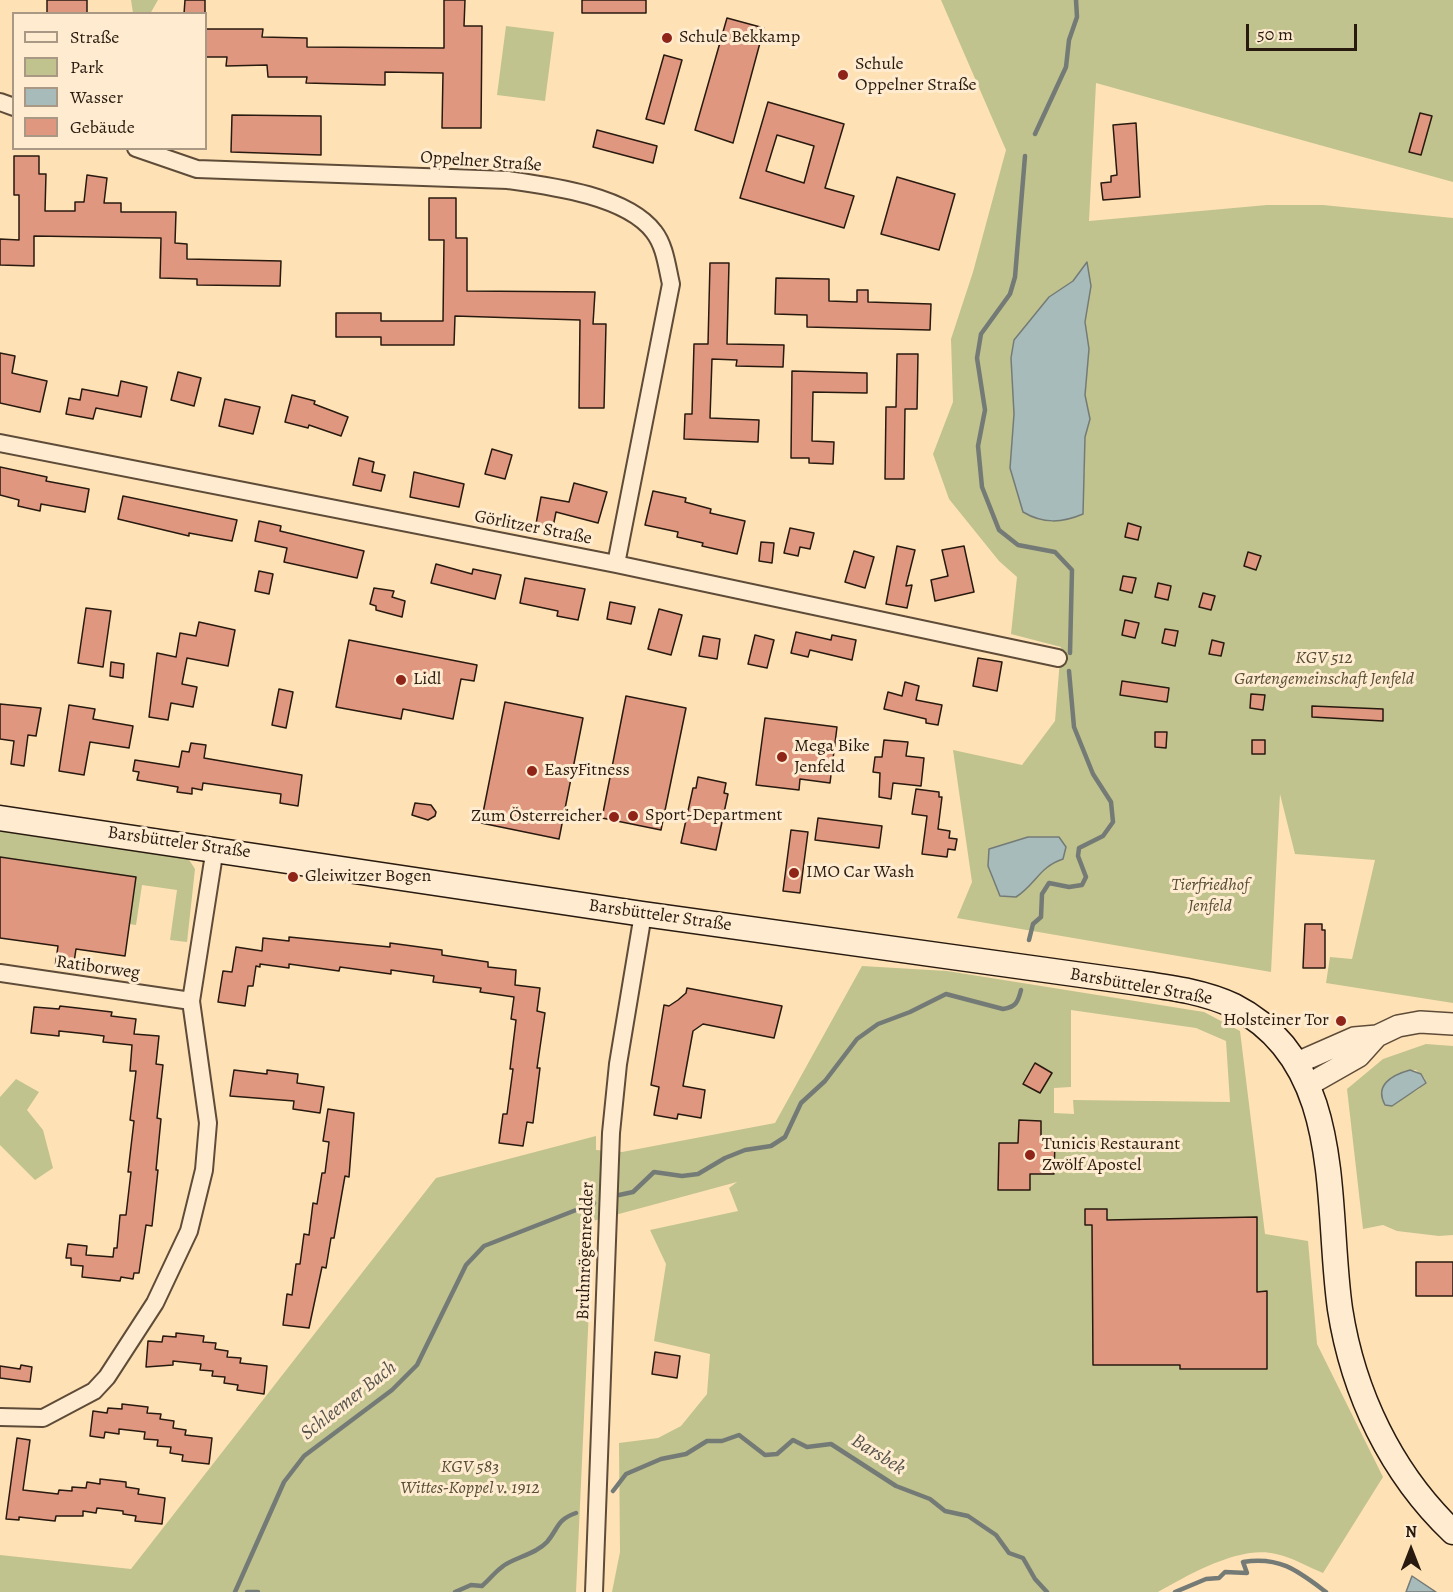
<!DOCTYPE html>
<meta charset="utf-8">
<style>
body{margin:0}
#map{position:relative;width:1453px;height:1592px;overflow:hidden;background:#ffe1b6;font-family:Alegreya,serif}
canvas{display:block}
.legend{position:absolute;left:12px;top:12px;width:195px;height:138px;box-sizing:border-box;background:#ffecd0;border:2px solid #a99883;margin:0;padding:8px 10px;list-style:none;font-size:18px;color:#281a0f}
.legend li{display:flex;align-items:center;gap:12px;height:30px}
.legend b{width:30px;border:2px solid #a99883}
.north{position:absolute;left:1381px;top:1520px;width:60px;height:60px;-webkit-text-stroke:4px #ffecd0;paint-order:stroke;rotate:0deg;font-size:16px;font-weight:700;line-height:24px;text-align:center;color:#281a0f}
.north::after{content:'';display:block;margin:auto;width:21px;height:27px;background:#281a0f;clip-path:polygon(50% 0,100% 100%,50% 72%,0 100%)}
.scale{position:absolute;left:1246px;top:24px;width:111px;height:27px;box-sizing:border-box;border:3px solid #281a0f;border-top:0;padding-left:8px;font-size:18px;line-height:21px;white-space:nowrap;color:#281a0f;-webkit-text-stroke:4px #ffecd0;paint-order:stroke}
</style>
<div id="map">
<canvas width="1453" height="1592"></canvas>
<ul class="legend">
<li><b style="height:8px;background:#ffecd0"></b>Straße</li>
<li><b style="height:16px;background:#c0c38e"></b>Park</li>
<li><b style="height:16px;background:#a6bbba"></b>Wasser</li>
<li><b style="height:16px;background:#df9780"></b>Gebäude</li>
</ul>
<div class="north">N</div>
<div class="scale">50 m</div>
</div>
<script>
const ctx = document.querySelector('canvas').getContext('2d');
ctx.lineJoin = 'round';
function fillPath(path, color) {
  ctx.fillStyle = color;
  ctx.fill(path, 'evenodd');
}
function trace(path, color, width, dash) {
  ctx.strokeStyle = color;
  ctx.lineWidth = width;
  ctx.lineCap = dash ? 'butt' : 'round';
  ctx.setLineDash(dash || []);
  ctx.stroke(path);
}
function label(font, color, halo, rows, align = 'center') {
  ctx.font = font + ' Alegreya,serif';
  ctx.lineWidth = 6;
  ctx.setLineDash([]);
  ctx.textBaseline = 'middle';
  ctx.strokeStyle = halo;
  ctx.fillStyle = color;
  for (const [text, x, y, turn = 0] of rows) {
    ctx.save();
    ctx.translate(x, y);
    ctx.rotate((+turn || 0) * Math.PI / 180);
    ctx.textAlign = isNaN(turn) ? turn : align;
    if (halo) ctx.strokeText(text, 0, 0);
    ctx.fillText(text, 0, 0);
    ctx.restore();
  }
}
fillPath(new Path2D(`
 M131 0H158L150 14 133 13Z
 M941 0H1453V182L1096 83 1089 221 1267 205H1323L1453 218V1003L1326 983 1330 957 1352 959 1375 860 1295 854 1280 794 1271 972 957 918 972 882 953 750 1022 765 1055 721 1061 647 1011 634 1017 577 999 561 949 499 933 454 953 402 951 339 973 272 1006 150ZM1073 281 1091 286 1085 322 1089 349 1085 396 1090 419 1085 437V473L1010 468 1014 413 1011 358 1014 341 1049 297Z
 M506 26 554 32 545 101 497 95Z
 M0 828 186 855 195 869 187 942 170 940 177 890 142 885 136 925 129 924 136 877 0 857Z
 M862 966 947 971 1204 1012 1240 1031 1265 1234 1308 1241 1317 1344 1383 1477 1323 1573C1308 1567 1292 1557 1276 1554 1239 1545 1189 1575 1158 1592H612L620 1552 619 1443 658 1438 681 1426 707 1394 710 1354 654 1341 666 1264 650 1230 738 1211 729 1188 737 1182 593 1221 576 1592H0V1555L131 1569 436 1178 596 1136V1150L622 1152 775 1123ZM1071 1010 1196 1028 1226 1041 1230 1102 1073 1100 1074 1114 1054 1113V1088L1071 1087Z
 M1426 1044 1453 1046V1235L1439 1236 1397 1231 1383 1225 1363 1229 1347 1089 1383 1059ZM1410 1070H1416L1425 1079 1419 1089 1399 1100 1390 1078Z
 M16 1079 39 1092 27 1110 43 1130 53 1168 35 1180 0 1145V1097Z`), '#c0c38e');
const water = new Path2D(`
 M1087 262 1091 286 1085 322 1089 349 1085 395 1090 419 1085 437 1083 514C1062 523 1043 524 1023 512L1010 468 1014 414 1011 358 1014 340 1049 297 1073 281Z
 M1028 837H1059L1066 847 1063 859C1039 867 1036 884 1016 897L1000 896 988 866 989 849Z
 M1410 1070 1421 1074 1426 1083 1392 1106 1385 1105C1374 1085 1392 1075 1410 1070Z
 M1412 1576 1436 1592H1406Z`);
fillPath(water, '#a6bbba');
trace(water, '#747b76', 1.5);
trace(new Path2D(`
 M1035 134 1066 67 1069 40 1077 17 1076 0
 M1025 156 1015 277 1010 294 981 334 977 358 985 410 978 446 982 487 999 530 1018 545 1055 552 1072 570 1070 653
 M1029 940 1033 924 1041 917 1042 894 1049 883 1069 887 1082 885 1086 877 1078 856 1079 848 1103 836 1113 822 1111 802 1093 774 1074 727 1069 671
 M619 1195 633 1192 654 1172 682 1176 698 1174 725 1158 745 1150 771 1146 785 1137 801 1103 825 1081 857 1039 878 1024 910 1012 946 994 1003 1009C1016 1007 1018 1002 1021 990
 M613 1491 626 1474 661 1459 686 1454 707 1441H722L739 1435 765 1455 777 1454 793 1440 807 1447 831 1444 896 1486 930 1499 945 1511 968 1516 996 1535 1009 1553 1023 1558 1035 1579 1047 1592
 M235 1592 284 1482 304 1456 392 1390 417 1365 466 1265 484 1246 594 1203
 M247 1592H258
 M455 1592 471 1585 482 1586C489 1580 495 1572 502 1567 512 1558 535 1555 547 1542 559 1528 556 1520 576 1513
 M1175 1592 1206 1579 1219 1578 1225 1572 1247 1573 1243 1562C1280 1556 1298 1571 1326 1592`), '#747b76', 4.5);
const building = new Path2D(`
 M47 0H87V14H47Z
 M185 0H205V14H184Z
 M444 0H465L464 26H482L481 128H442L443 73 385 72V85L306 83 307 77H268L267 65 226 66 227 57H206V29H263L262 37 307 38V47L444 48Z
 M582 0H646V13H582Z
 M727 18 764 28 733 143 695 130Z
 M664 55 682 60 664 124 646 119Z
 M768 102 844 124 825 188 854 196 844 228 740 198ZM777 135 814 146 804 183 766 171Z
 M1420 113 1432 116 1421 155 1409 152Z
 M232 115 321 116V155L231 152Z
 M1136 123 1140 197 1103 200 1101 183 1111 182V176L1117 175 1113 125Z
 M597 130 657 146 653 163 593 147Z
 M14 156H39V174H46L45 211H75V202H84L87 175 107 178 104 203H121V212H176L175 243 187 244V259L281 261 280 286 197 285V279L160 278 161 238 34 236V266L0 265V239L19 240V195H14Z
 M897 177 955 194 939 250 881 234Z
 M429 198H456V238H467V291L595 292 593 324H606L604 408H579L580 320 455 316 454 345H381V337H336V313H381V321H443L444 240H429Z
 M710 263H729L727 344 784 345 783 367 736 366 737 360 712 359 710 418 759 420 758 442 684 439 685 414H692L694 344H708Z
 M776 278 829 279V301L857 302V290H868V302L931 304 930 330 807 327V315L775 314Z
 M0 353 15 356 12 373 47 381 40 412 0 403Z
 M897 354H918L917 409H905L904 479H885L886 407H896Z
 M792 371 867 373V393L813 392 812 441 834 442 833 464 809 463V458H791Z
 M178 372 201 378 194 406 171 400Z
 M121 381 147 387 141 417 96 408 93 419 66 414 69 398 80 400 82 389 118 396Z
 M292 395 315 401 314 404 348 417 341 436 309 425 308 428 285 422Z
 M225 399 260 407 253 434 219 426Z
 M492 449 512 455 505 479 485 474Z
 M359 458 374 462 372 472 385 475 381 491 353 485Z
 M0 467 47 477 46 481 89 489 85 512 41 504 40 511 18 506 19 500 0 495Z
 M414 472 464 484 459 507 410 497Z
 M574 483 607 492 598 523 556 512 553 527 536 524 541 497 569 502Z
 M653 491 686 498 685 502 711 509 710 513 745 521 737 554 702 546 703 543 677 537 678 532 645 525Z
 M123 496 237 520 232 541 189 533V536L118 519Z
 M259 521 281 526 280 531 364 551 357 578 284 562 287 548 255 541Z
 M1128 523 1141 527 1138 540 1125 537Z
 M790 528 814 533 810 549 800 547 798 556 784 553Z
 M761 542 774 543 772 563 759 561Z
 M897 546 915 550 906 586 912 585 907 608 886 604Z
 M964 546 974 592 935 601 931 580 948 576 942 550Z
 M854 551 874 557 865 588 845 582Z
 M1248 552 1261 556 1256 570 1244 566Z
 M436 564 472 574 473 569 501 575 495 599 431 583Z
 M259 571 273 574 269 594 255 591Z
 M1123 576 1136 578 1132 593 1120 590Z
 M525 578 585 589 578 620 557 616 558 611 520 603Z
 M1158 583 1171 586 1168 600 1155 597Z
 M374 588 394 591 392 597 405 601 402 617 376 610V606L370 604Z
 M1203 593 1215 596 1211 610 1199 607Z
 M610 602 635 607 631 624 607 619Z
 M86 608 111 611 103 667 78 663Z
 M659 609 682 615 671 655 648 649Z
 M1125 620 1139 623 1135 638 1122 635Z
 M199 622 235 630 228 666 187 658 182 684 197 687 193 707 171 703 168 720 149 717 157 653 176 657 180 633 196 636Z
 M1165 629 1178 631 1175 646 1162 643Z
 M796 632 831 640 832 635 856 640 852 660 810 650 808 657 791 653Z
 M755 635 774 640 767 668 748 664Z
 M703 636 720 639 717 659 699 656Z
 M349 640 477 665 474 681 461 679 453 719 403 709 401 719 336 707Z
 M1212 640 1224 643 1221 656 1209 654Z
 M978 658 1002 662 997 691 973 686Z
 M111 662 124 664 123 678 110 676Z
 M1122 681 1169 688 1167 702 1120 695Z
 M905 682 919 686 916 700 942 705 938 725 926 723V719L884 709 888 692 902 696Z
 M279 689 293 692 286 728 272 725Z
 M1251 694 1265 695 1263 710 1250 708Z
 M626 696 686 708 661 830 602 818Z
 M505 702 583 718 559 839 481 823Z
 M0 704 41 708 36 736 28 735 24 766 11 764 14 741 0 739Z
 M69 705 95 709 93 719 133 726 129 748 90 742 84 775 59 771Z
 M1312 706 1383 709V721L1312 717Z
 M765 718 837 727 830 783 800 779 799 790 756 785Z
 M1155 732H1167L1166 748 1155 747Z
 M884 740 908 742 906 756 924 758 921 786 893 783 891 799 879 797 880 773 873 772 875 757H882Z
 M1252 740H1265V754H1252Z
 M191 743 206 745 204 758 302 775 298 806 280 803 281 794 203 783 202 790 192 788V794L177 792 178 787 137 780 139 772 133 771 135 760 179 767 182 751 189 752Z
 M698 777 726 783 724 793 728 794 716 850 681 843 693 788H696Z
 M916 789 939 792V797H942L938 829 950 831 949 838 957 839 955 850 948 849 947 857 922 854 927 816 912 814Z
 M415 803 431 805 436 812 435 816 428 820 412 815Z
 M818 818 882 826 879 848 815 840Z
 M791 830 808 832 800 893 783 891Z
 M0 857 136 877 125 956 76 949 73 969 55 967 58 946 0 938Z
 M1305 924H1322V930H1325V968H1303Z
 M289 937 390 947V943L442 950V955L488 962V967L516 970 515 985 540 988 537 1011 545 1013 537 1068H540L533 1123 527 1122 523 1146 499 1143 503 1114H507L513 1069H510L516 1020 511 1019 514 997 480 992 481 988 433 982 434 976 412 973 391 970V974L340 967 339 971 289 964V968L260 964V967L256 966 253 986H248L245 1006 218 1002 223 971 232 972 236 947 262 951 263 938 289 941Z
 M687 988 782 1006 774 1038 703 1024 693 1031 683 1086 705 1090 701 1118 678 1114 677 1119 654 1115 659 1087 651 1085 664 1005 669 1006 678 1000 686 993Z
 M60 1006 112 1012 111 1016 136 1019 134 1034 159 1036 156 1064 163 1065 157 1118 161 1119 156 1170H158L152 1226 146 1225 139 1273H134L133 1279 121 1277 120 1281 82 1277 83 1266 71 1265V1258H66L68 1244 87 1246 86 1255 113 1257 114 1248H117L120 1215H126L131 1172H128L134 1121 130 1120 136 1071H130L132 1045 103 1042 104 1036 88 1034 59 1031V1036L31 1033 34 1007 59 1009Z
 M1035 1063 1052 1073 1040 1093 1023 1084Z
 M234 1070 267 1074V1070L298 1074 297 1083 324 1087 320 1113 293 1109 294 1101 230 1096Z
 M328 1109 354 1113 349 1177 345 1176 334 1238H331L326 1268 322 1267 309 1328 283 1325 287 1294 292 1295 296 1264H300L304 1234 309 1235 313 1203 317 1204 322 1173H325L329 1142 323 1141Z
 M1019 1120 1041 1121V1143H1055L1054 1174H1030V1190H998L999 1143H1018Z
 M1085 1209H1107V1220L1257 1217V1292L1267 1291V1369H1180V1365H1093L1092 1225H1085Z
 M1416 1262H1453V1296H1416Z
 M176 1333 204 1336 203 1342 216 1343 215 1349 228 1351 227 1357 241 1358 240 1363 267 1366 264 1394 237 1390 238 1385 224 1383 225 1377 212 1376 213 1371 200 1370 201 1364 173 1361V1365L146 1367 148 1341 162 1342 163 1336 176 1337Z
 M655 1352 680 1356 677 1378 652 1374Z
 M21 1365 32 1367 30 1382 0 1378V1366L20 1369Z
 M122 1404 148 1407 147 1413 161 1414 160 1419 174 1421 173 1428 186 1430 185 1435 212 1438 209 1464 182 1461 183 1455 170 1453 171 1447 157 1446 158 1440 144 1439 145 1432 119 1429V1434L105 1432 104 1438 90 1436 93 1411 107 1413 108 1408 122 1409Z
 M17 1438 30 1440 23 1490 58 1494 59 1490 72 1491V1487L86 1488 87 1482 100 1484V1479L126 1482V1487L139 1489 138 1494 165 1498 162 1524 135 1521 136 1516 123 1514V1511L97 1508 96 1513 83 1511V1516H56L55 1521 19 1517V1520L6 1519Z`);
fillPath(building, '#df9780');
trace(building, '#281a0f', 1.5);
const minor = new Path2D(`
 M0 102 14 107
 M136 148 197 169 508 180C551 186 627 196 654 232 665 246 667 267 671 284L616 564
 M0 443 616 564 1058 658
 M0 973 191 1001
 M0 1417 43 1418 94 1391 107 1377 155 1303 189 1231 204 1170 208 1123 191 1001 215 848
 M594 1592 611 1133 618 1064 643 914`);
const tertiary = new Path2D(`
 M1297 1063 1354 1038 1377 1036
 M1308 1085 1359 1056 1377 1036 1398 1026 1420 1022 1453 1024`);
const secondary = new Path2D(`
 M0 818 643 914 1132 982C1166 987 1203 991 1234 1006 1346 1063 1325 1204 1340 1309 1353 1393 1391 1473 1453 1532`);
trace(minor, '#5e4c39', 20);
trace(tertiary, '#5e4c39', 24);
trace(secondary, '#281a0f', 27);
trace(minor, '#ffecd0', 16);
trace(tertiary, '#ffecd0', 21);
trace(secondary, '#ffecd0', 24);
for (const [x, y, r, color] of [
 [667,38,6,"#8f2418"],
 [843,75,6,"#8f2418"],
 [401,680,6,"#8f2418"],
 [782,757,6,"#8f2418"],
 [532,771,6,"#8f2418"],
 [633,816,6,"#8f2418"],
 [614,817,6,"#8f2418"],
 [794,873,6,"#8f2418"],
 [293,877,6,"#8f2418"],
 [1341,1021,6,"#8f2418"],
 [1030,1155,6,"#8f2418"]
]) {
  const dot = new Path2D();
  dot.arc(x, y, r, 0, 2 * Math.PI);
  ctx.fillStyle = color;
  ctx.fill(dot);
  trace(dot, '#ffecd0', 2);
}
label('18px', '#281a0f', '#ffecd0', [
 ["Schule Bekkamp",679,38],
 ["Schule",855,65],
 ["Oppelner Straße",855,86],
 ["Lidl",413,680],
 ["Mega Bike",794,747],
 ["Jenfeld",794,768],
 ["EasyFitness",544,771],
 ["Sport-Department",645,816],
 ["Zum Österreicher",602,817,"right"],
 ["IMO Car Wash",806,873],
 ["Gleiwitzer Bogen",305,877],
 ["Holsteiner Tor",1329,1021,"right"],
 ["Tunicis Restaurant",1042,1145],
 ["Zwölf Apostel",1042,1166]
], 'left');
label('18px', '#281a0f', '#ffecd0', [
 ["Oppelner Straße",481,162,4],
 ["Görlitzer Straße",533,528,11],
 ["Barsbütteler Straße",179,843,8],
 ["Barsbütteler Straße",660,916,8],
 ["Ratiborweg",98,968,8],
 ["Barsbütteler Straße",1141,987,10],
 ["Bruhnrögenredder",586,1251,-88]
]);
label('italic 18px', '#564d35', '#ffecd0', [
 ["KGV 512",1324,659],
 ["Gartengemeinschaft Jenfeld",1324,680],
 ["Tierfriedhof",1210,886],
 ["Jenfeld",1210,907],
 ["KGV 583",470,1468],
 ["Wittes-Koppel v. 1912",470,1489]
]);
label('italic 20px', '#54524b', '#ffecd0', [
 ["Schleemer Bach",349,1401,-38],
 ["Barsbek",878,1455,32]
]);
</script>
